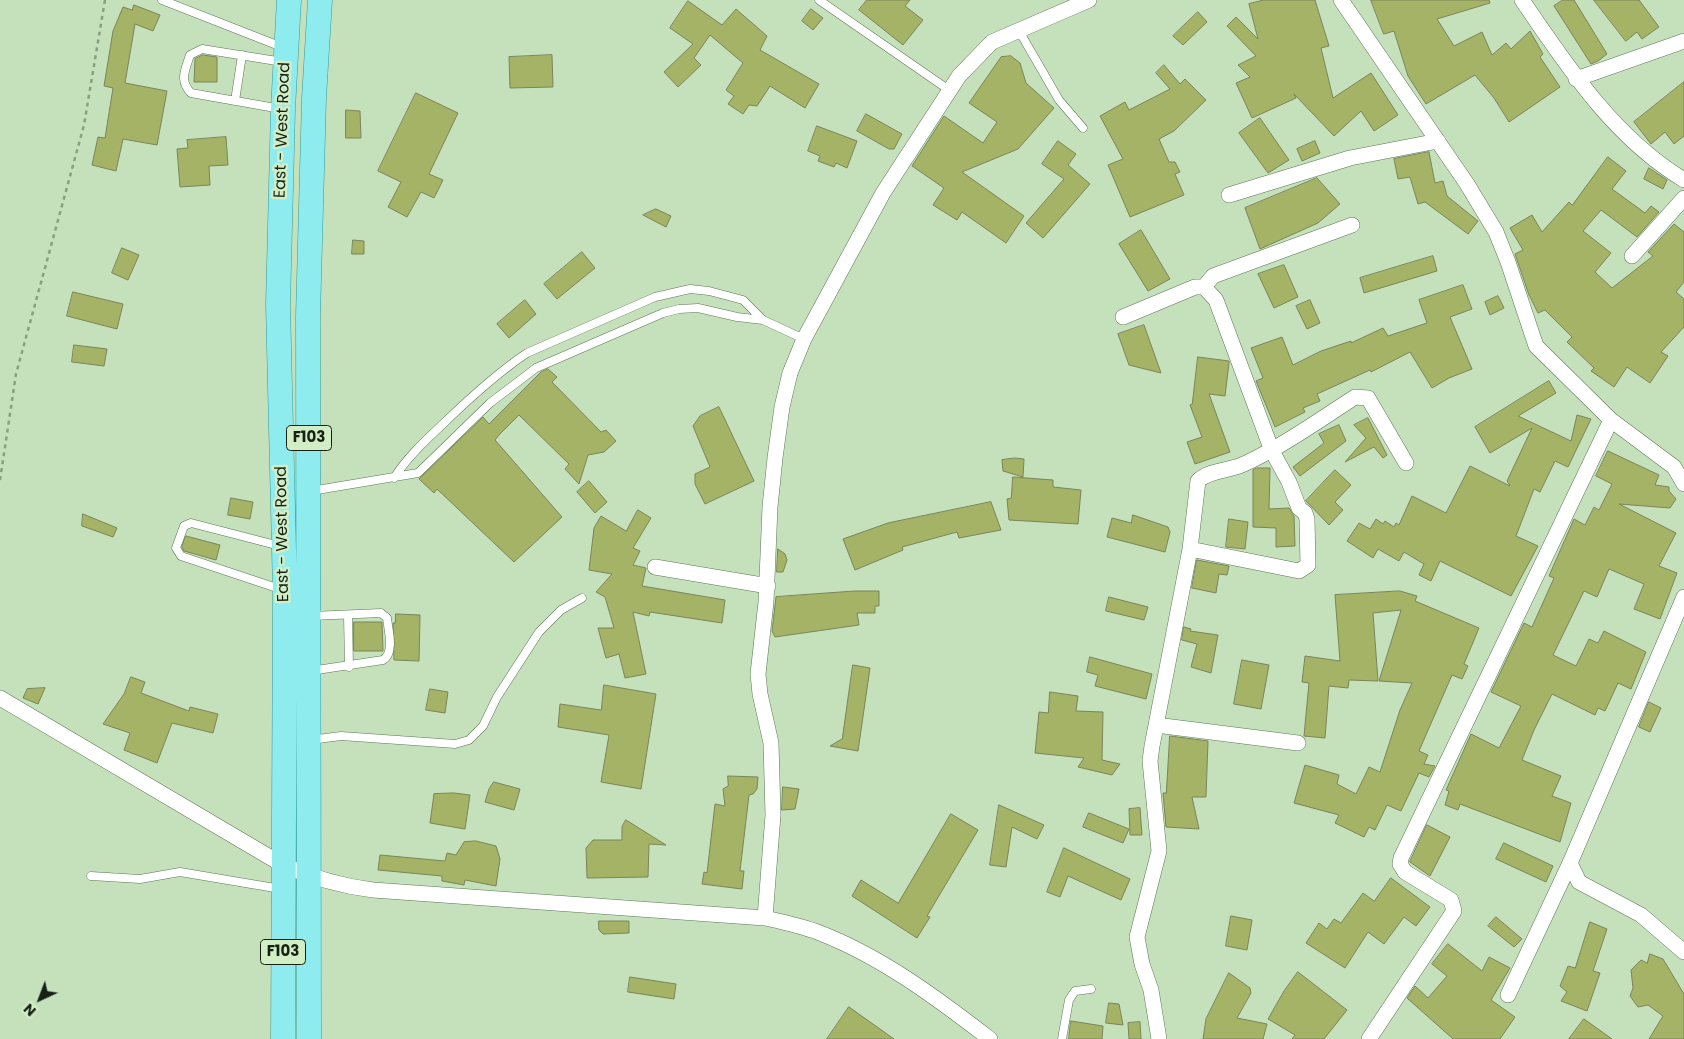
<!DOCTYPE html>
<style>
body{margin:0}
#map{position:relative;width:1684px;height:1039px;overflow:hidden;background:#c4e1bb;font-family:Poppins,sans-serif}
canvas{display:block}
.north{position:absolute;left:15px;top:974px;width:50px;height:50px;-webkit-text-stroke:4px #d1eec7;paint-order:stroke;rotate:223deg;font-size:14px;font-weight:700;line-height:20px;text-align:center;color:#172113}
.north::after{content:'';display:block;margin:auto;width:18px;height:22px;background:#172113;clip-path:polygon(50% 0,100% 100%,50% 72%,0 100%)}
</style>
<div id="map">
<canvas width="1684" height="1039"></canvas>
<div class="north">N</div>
</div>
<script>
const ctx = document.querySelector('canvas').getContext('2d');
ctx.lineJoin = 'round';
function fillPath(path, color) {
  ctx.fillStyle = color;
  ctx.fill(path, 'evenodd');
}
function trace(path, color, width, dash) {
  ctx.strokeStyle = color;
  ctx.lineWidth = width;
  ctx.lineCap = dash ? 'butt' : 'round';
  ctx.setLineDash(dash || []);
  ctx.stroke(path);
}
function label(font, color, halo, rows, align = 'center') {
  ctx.font = font + ' Poppins,sans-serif';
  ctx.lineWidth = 5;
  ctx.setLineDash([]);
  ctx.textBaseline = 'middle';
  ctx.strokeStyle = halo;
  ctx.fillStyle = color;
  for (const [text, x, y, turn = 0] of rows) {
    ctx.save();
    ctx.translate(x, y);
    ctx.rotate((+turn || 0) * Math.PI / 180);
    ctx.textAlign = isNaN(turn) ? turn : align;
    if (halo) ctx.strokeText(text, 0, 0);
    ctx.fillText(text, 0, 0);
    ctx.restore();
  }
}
const building = new Path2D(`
 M867 0H910L905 6 923 20 903 45 859 10Z
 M1264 0H1315L1329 46 1321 48 1333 98 1371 73 1398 115 1374 131 1361 111 1334 136 1294 94 1296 98 1252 118 1236 83 1250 77 1238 65 1256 56 1227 26 1236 17 1258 39 1249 4Z
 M1371 0H1489L1490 3 1437 19 1454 46 1482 32 1492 55 1506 43 1511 49 1530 31 1543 54 1540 57 1560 87 1509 122 1494 98 1475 75 1426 104 1408 76 1394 31 1384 34Z
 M1563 0H1574L1607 54 1598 61 1591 64 1554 6Z
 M1594 0H1639L1659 27 1642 39 1637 32 1626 41Z
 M688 1 722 25 736 9 767 36 760 50 819 84 805 108 770 86 757 106 749 105 743 114 728 104 734 96 726 90 743 63 710 35 694 58 701 65 678 87 664 72 693 44 670 28Z
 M134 5 160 15 153 31 135 24 125 83 167 91 157 145 123 139 116 171 92 165 98 137 105 138 113 88 104 86 113 31 123 7 132 10Z
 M811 9 823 18 813 30 802 21Z
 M1198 12 1207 22 1183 45 1173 36Z
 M203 55 217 57V82H194L195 59Z
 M552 55 553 87 510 88 509 57Z
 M1011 56 1020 63 1026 83 1054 108 1018 149 962 172 1024 216 1006 243 962 212 957 220 933 205 944 188 912 166 944 116 983 143 997 122 969 103 1001 57Z
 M1164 65 1180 84 1185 79 1206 100 1174 131 1159 139 1169 162H1175L1180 172 1175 174 1184 195 1130 217 1108 165 1123 159 1100 116 1125 102 1129 110 1170 89 1156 73Z
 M1684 82V136L1674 144 1665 132 1651 144 1634 122Z
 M416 93 458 113 429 174 443 180 434 198 421 192 407 217 388 207 401 182 378 171Z
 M346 110 360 111 361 138H346Z
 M866 114 902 134 894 149H889L857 131Z
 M1260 118 1289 160 1268 173 1239 133Z
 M817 126 857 141 847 168 836 163 834 167 818 161 820 156 808 151Z
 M226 137 228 165 209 166 210 185 180 187 177 149 188 148 187 140Z
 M1058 141 1076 154 1068 165 1090 184 1043 238 1026 223 1064 179 1042 164Z
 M1315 141 1320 153 1302 161 1297 149Z
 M1429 152 1435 183 1443 181 1447 196 1478 221 1468 234 1425 202 1418 204 1410 177 1398 179 1394 159Z
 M1608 157 1626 171 1612 189 1645 213 1651 206 1659 212 1637 237 1601 210 1583 231 1611 253 1595 272 1612 288 1653 256 1648 252 1674 224 1684 232V282L1676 292 1684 299V327L1661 352 1668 356 1650 383 1627 367 1614 387 1591 371 1594 368 1567 342 1572 337 1545 310 1538 313 1529 295 1515 254 1523 250 1510 228 1532 215 1542 232 1569 202 1572 205Z
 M1649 168 1667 180 1663 189 1644 179Z
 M1317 178 1340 204 1318 223 1260 249 1245 208Z
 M656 209 671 216 666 227 643 215Z
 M1141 230 1170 279 1148 291 1119 244Z
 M353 240 364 241V254H352Z
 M122 248 139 255 128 280 112 273Z
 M582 252 595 268 557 299 544 284Z
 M1433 256 1437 271 1364 293 1360 278Z
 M1284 265 1298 297 1274 308 1258 274Z
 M1463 285 1472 309 1450 317 1472 369 1449 378 1432 388 1410 352 1371 372 1370 370 1317 394 1320 401 1303 408 1305 412 1275 427 1256 381 1263 378 1251 348 1282 337 1293 365 1321 351 1351 341V343L1383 328 1388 336 1427 323 1419 300Z
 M73 292 123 304 117 329 67 316Z
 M1498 296 1504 308 1490 315 1485 302Z
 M525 300 536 314 509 338 497 324Z
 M1310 300 1320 323 1307 329 1296 306Z
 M1144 325 1161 373 1129 365 1118 334Z
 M74 345 107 349 104 366 72 362Z
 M1198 357 1229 361V363L1225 396 1209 394 1230 452 1195 464 1187 442 1202 437 1190 405 1192 404Z
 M548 369 557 377 552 382 601 432 606 430 616 441 604 452 588 455 579 484 565 469 569 464 519 415 499 435 495 440 562 517 514 562 437 489 434 493 419 479 483 417 489 424 541 372Z
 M1549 381 1556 393 1518 416 1571 441 1577 415 1591 419 1568 467 1555 461 1540 492 1534 489 1516 536 1538 546 1511 596 1440 561 1431 581 1419 575 1424 564 1404 552 1399 561 1378 549 1373 558 1347 541 1359 523 1370 529 1376 519 1383 524 1385 521 1394 527 1396 523 1399 525 1412 496 1446 513 1470 466 1510 486 1507 481 1532 428 1490 453 1475 427Z
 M719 407 754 481 705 504 695 484V474L710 467 693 426 700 416Z
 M1368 418 1387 455 1383 458 1374 447 1345 462 1366 438 1354 425Z
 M1339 425 1346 441 1300 476 1293 467 1324 443 1319 434Z
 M1608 451 1659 475 1655 485 1669 487V491L1676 499 1670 508 1619 504 1676 533 1659 566 1677 573 1660 619 1634 609 1644 584 1609 569 1597 597 1584 591 1553 655 1576 666 1589 639 1598 643 1604 631 1646 652 1631 689 1618 683 1605 711 1598 708 1595 715 1552 694 1534 730 1522 760 1561 776 1552 796 1571 803 1560 842 1460 804 1458 810 1445 805 1449 791 1446 790 1471 734 1499 748 1521 706 1491 692 1524 623 1532 627 1554 578 1549 576 1574 519 1585 525 1594 507 1599 510 1612 484 1596 476Z
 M1015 458 1024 459 1023 477 1003 471 1002 460Z
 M1257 468H1270L1269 509 1289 508 1294 516 1295 546 1276 547V528L1253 527V470Z
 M1335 470 1351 485 1335 502 1343 510 1329 525 1306 501Z
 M1013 477 1053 480V487L1081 490 1078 524 1009 520 1007 499 1011 498Z
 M589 481 607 502 595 513 577 492Z
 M231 498 253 502 250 519 228 515Z
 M991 502 1001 530 959 538 957 532 902 547 903 550 855 570 843 539 888 523Z
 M638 510 651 518 633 548 640 551 633 565 646 568 642 586 725 600 722 623 650 612 649 616 633 612 646 674 625 678 619 654 606 658 598 628H614L605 597 596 592 612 574 589 570 594 528 601 516 626 531Z
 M83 514 117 528 113 537 82 526Z
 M1133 515 1168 527 1170 532 1165 552 1107 537 1112 518 1131 523Z
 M1229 519 1248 522 1245 549 1226 547Z
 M186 536 220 545 216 560 184 551 182 547Z
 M778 549 785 554 787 560 783 572H777Z
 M1197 560 1229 566 1227 575 1219 574 1216 593 1192 588Z
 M855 591H879V606H875V613H857L859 625 775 637 772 631 776 597Z
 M1400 591 1417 596 1415 601 1479 628 1464 664 1468 666 1462 679 1452 675 1419 751 1428 755 1424 764 1435 766 1429 777 1419 773 1401 811 1387 805 1375 830 1369 827 1364 837 1335 823 1339 815 1294 803 1305 765 1339 775 1337 784 1356 794 1369 767 1380 772 1400 710 1412 683 1379 681 1401 610 1373 613 1378 681 1349 680 1348 688 1329 686 1325 738 1304 736 1309 683 1302 682 1305 656 1340 661 1335 595Z
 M1109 597 1148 607 1144 620 1106 611Z
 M396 614 420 615 419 661 394 660 393 623H395Z
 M354 622H382L383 651H354Z
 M1184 627 1191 629 1190 631 1218 635 1211 673 1191 667 1197 644 1182 640Z
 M1090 657 1152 674 1146 699 1095 686 1098 675 1087 672Z
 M1242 660 1269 665 1261 709 1234 704Z
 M853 665 870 668 858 751 830 746 842 739Z
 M131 677 145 682 141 693 189 711 190 707 218 714 213 733 172 723 157 763 124 750 130 733 103 724 124 694Z
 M604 685 656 694 641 789 601 782 609 735 558 727 560 704 601 710Z
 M45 688 38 704 23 698 27 689Z
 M430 689 448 692 445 713 426 710Z
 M1050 692 1078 696 1076 711 1103 712 1102 760 1120 764 1112 775 1078 767 1084 758 1035 753 1039 712 1048 713Z
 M1649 702 1661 708 1650 732 1639 727Z
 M1170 736 1208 741 1206 797H1192L1199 829 1166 827 1163 793H1166Z
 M728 776 758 777 757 789 753 794 749 795 740 871H744L742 889 702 884 704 872 707 873 715 804 725 806 723 789 728 786Z
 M494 782 520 789 514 810 485 802 489 789Z
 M783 787 799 789 795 809 782 810Z
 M454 793 470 795 465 829 430 823 434 794Z
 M999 805 1044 825 1037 839 1012 827 1006 867 990 865Z
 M1140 808 1142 835H1130L1129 809Z
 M1089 813 1129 829 1123 843 1083 827Z
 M951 814 978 830 927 916 930 917 917 938 852 896 861 880 898 903Z
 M626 820 666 845 649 844 648 877 587 878 586 848 593 840H622V827Z
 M1427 825 1450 837 1430 876 1410 862Z
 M476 841 496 846 500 859 496 886 465 880 464 885 442 881V876L378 870 380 855 445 861 447 853 456 855 464 842Z
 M1504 843 1553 866 1546 882 1496 859Z
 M1064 848 1130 879 1121 900 1068 876 1060 897 1047 892Z
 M1391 878 1430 907 1416 926 1404 917 1384 944 1368 932 1345 968 1306 943 1319 923 1327 929 1334 919 1341 923 1363 893 1374 901Z
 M1231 916 1252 920 1247 950 1226 946Z
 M1496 917 1522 939 1514 947 1488 926Z
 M599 921H629V933L603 934 599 930Z
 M1590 922 1607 929 1593 971 1600 973 1587 1011 1561 1001 1567 992 1560 986 1568 966 1575 968Z
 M1448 944 1482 971 1489 957 1510 968 1491 1000 1515 1017 1500 1039H1453L1407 998 1415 986 1428 998 1447 976 1432 964Z
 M1650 954 1663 959 1684 994V1039H1649L1663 1016 1648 1005 1638 1007 1630 996 1633 988 1631 970 1641 960 1647 963Z
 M1298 972 1347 1010 1324 1039H1292L1295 1035 1268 1019 1284 991Z
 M1229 973 1250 988 1251 993 1237 1018 1267 1024 1263 1039H1203L1206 1019Z
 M630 977 676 984 674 999 628 992Z
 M1109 1003 1119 1004 1123 1025 1106 1023Z
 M849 1007 894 1039H827Z
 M1584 1019 1612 1039H1569Z
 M1071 1021 1103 1026 1102 1039H1069Z
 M1140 1022 1141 1039H1129L1128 1023Z`);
fillPath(building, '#a4b365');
trace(building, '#7b845a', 1);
const lane = new Path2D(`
 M162 0 282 47
 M819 0 949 90
 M1018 29 1059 100 1083 128
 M235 101 242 55
 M281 109 191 93C179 81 185 70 190 55L202 49 283 62
 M394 478C408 456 426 440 445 422 471 397 497 373 527 353L655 297 690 289 709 291 743 300 763 320
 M311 491 418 473 490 403 536 368 663 313 679 309 698 308 737 317 763 320 804 339
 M280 546 191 523 184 526 176 548 181 556 283 590
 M348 615 349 667
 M310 671 383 660C395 653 388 629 387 618L381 613 311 616
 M310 740 341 736 455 744 469 740 483 726 497 697 539 632 561 610 582 598
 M91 876 140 879 180 872 281 889
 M1062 1039 1069 1000 1075 991 1091 989`);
const street = new Path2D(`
 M1341 0 1467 184 1496 232 1508 262 1536 346 1611 420 1674 467 1684 484
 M1522 0C1568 67 1613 137 1684 180
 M1576 79 1684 41
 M1229 195 1350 158 1438 141
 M1632 256 1684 198
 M1204 287 1213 276 1352 225
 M1123 317 1195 287H1204L1216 300 1272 451 1289 482 1299 508 1305 513 1307 519 1308 565 1299 571 1190 549
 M655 567 768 586
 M0 698 283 865C313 878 341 886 373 890L765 918C783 922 802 926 820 933 882 957 938 999 990 1039
 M1156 725 1298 743
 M1570 863 1579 882 1641 915 1684 952
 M765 918 773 815 771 743 760 694 758 674 766 602 770 507 775 458 782 407 790 373 804 339 883 193 959 76 992 42 1089 0
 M1508 995 1570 863 1684 597
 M1159 1039 1151 990 1142 964 1137 937 1159 851 1150 761 1152 746 1190 549 1198 481C1208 470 1230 471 1244 464 1283 446 1318 421 1355 397L1368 398 1406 463
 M1369 1039 1454 911 1451 900 1405 872 1400 864 1401 858 1611 420`);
const primary = new Path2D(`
 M283 1039 285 591 278 305 283 109 289 0
 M309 1039 308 316 314 98 320 0`);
trace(lane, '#5d7755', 9);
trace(street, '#5d7755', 16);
trace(primary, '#349b9a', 25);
trace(new Path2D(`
 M0 480 16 374 84 125 105 0`), '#889f81', 2.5, [4, 4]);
trace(lane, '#fff', 8);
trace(street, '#fff', 15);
trace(primary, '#8eebee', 24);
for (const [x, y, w] of [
 [309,438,45],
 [283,952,45]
]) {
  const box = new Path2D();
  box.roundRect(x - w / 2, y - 12.5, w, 25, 4);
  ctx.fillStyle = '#d1eec7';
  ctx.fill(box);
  trace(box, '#172113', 1);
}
label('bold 15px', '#172113', null, [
 ["F103",309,438],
 ["F103",283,952]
]);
label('16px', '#172113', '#d1eec7', [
 ["East - West Road",283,130,-88],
 ["East - West Road",283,534,-91]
]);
</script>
